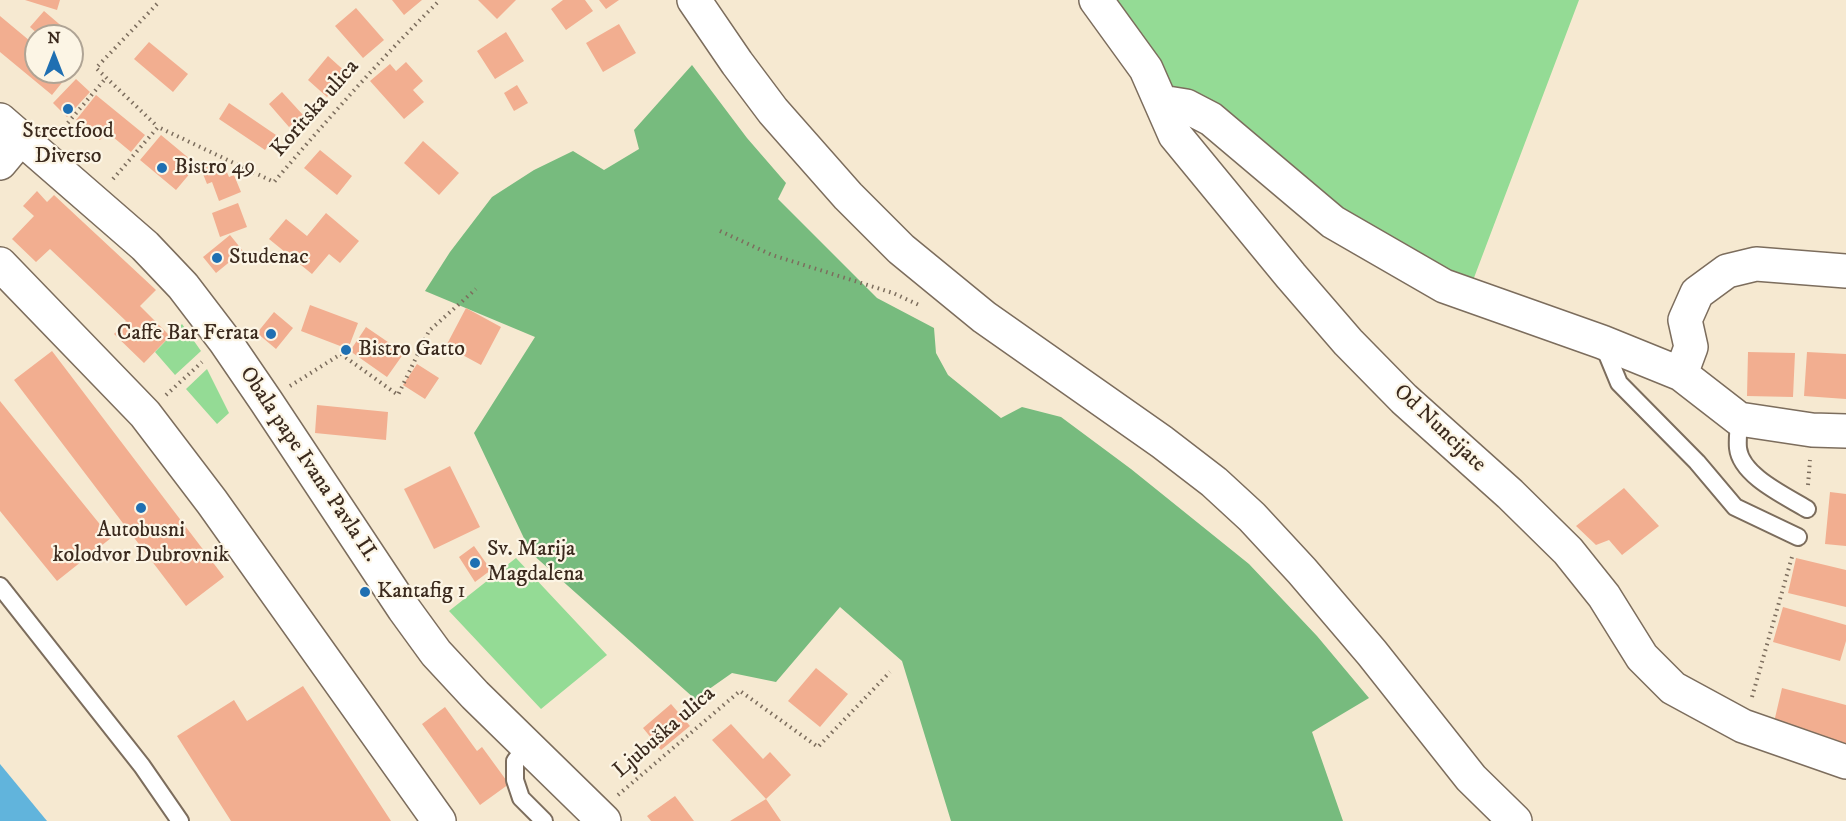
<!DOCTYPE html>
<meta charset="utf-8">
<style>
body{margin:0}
#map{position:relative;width:1846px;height:821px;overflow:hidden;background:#f6e9d1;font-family:"IM FELL DW Pica",serif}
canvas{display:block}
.north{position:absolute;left:24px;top:24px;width:60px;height:60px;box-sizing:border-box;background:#fcf5e5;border:2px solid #afa495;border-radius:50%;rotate:0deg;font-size:16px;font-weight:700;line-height:24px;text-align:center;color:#3b2a1e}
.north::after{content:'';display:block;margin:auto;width:21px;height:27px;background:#1f6fb2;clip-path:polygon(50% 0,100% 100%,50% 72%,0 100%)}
</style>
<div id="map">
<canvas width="1846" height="821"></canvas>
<div class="north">N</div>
</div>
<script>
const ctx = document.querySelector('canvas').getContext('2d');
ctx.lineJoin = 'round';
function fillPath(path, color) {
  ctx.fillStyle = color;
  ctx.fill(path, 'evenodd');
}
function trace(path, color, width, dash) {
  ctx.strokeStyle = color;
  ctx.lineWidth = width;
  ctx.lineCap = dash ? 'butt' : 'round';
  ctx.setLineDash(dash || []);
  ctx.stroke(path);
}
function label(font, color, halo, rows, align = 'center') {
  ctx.font = font + ' "IM FELL DW Pica",serif';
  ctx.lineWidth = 4.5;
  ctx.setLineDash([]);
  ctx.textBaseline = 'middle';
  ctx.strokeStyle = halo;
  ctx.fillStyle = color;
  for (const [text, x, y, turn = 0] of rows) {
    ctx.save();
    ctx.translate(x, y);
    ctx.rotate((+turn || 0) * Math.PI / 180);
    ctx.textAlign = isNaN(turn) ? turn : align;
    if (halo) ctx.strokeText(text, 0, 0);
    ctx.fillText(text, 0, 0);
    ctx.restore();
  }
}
fillPath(new Path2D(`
 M1109 0H1579L1472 283 1392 244 1176 92 1162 79Z
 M182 324 201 351 175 375 155 352Z
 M207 369 229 413 217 424 186 389Z
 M516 558 607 655 541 709 449 611Z`), '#94db95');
fillPath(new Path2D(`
 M692 65 747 138 786 183 778 199 877 298 934 328 936 353 948 375 1001 418 1022 407 1061 417 1131 469 1249 564 1317 636 1369 698 1312 732 1343 821H951L902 661 840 607 776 682 732 673 695 699 531 553 474 433 535 337 425 291 450 252 492 197 534 170 573 151 604 170 639 149 634 130Z`), '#77bb7e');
fillPath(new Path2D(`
 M0 764 47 821H0Z`), '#61b4dc');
fillPath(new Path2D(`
 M25 0H60L57 10Z
 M392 0H422L404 15Z
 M478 0H516L497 19Z
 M563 0H585L593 11 566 30 551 9Z
 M599 0H619L606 9Z
 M356 8 384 40 363 58 335 26Z
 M44 11 65 29 59 36H40L30 27Z
 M0 16 36 46V72H67L69 74 52 95 0 52Z
 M619 24 636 53 603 72 586 43Z
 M506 32 524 61 495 79 477 51Z
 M149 42 188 74 173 92 134 59Z
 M328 56 348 74 327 97 308 80Z
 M406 62 423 81 413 90 424 102 404 119 370 81 390 64 396 71Z
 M76 79 90 92 67 117 53 103Z
 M517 85 528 103 514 111 504 93Z
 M282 92 303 115 289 127 269 104Z
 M96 95 145 135 131 152 107 132 100 140 76 120Z
 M229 103 276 135 265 150 219 119Z
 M161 135 197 165 176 190 140 160Z
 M423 141 459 173 439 195 404 163Z
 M320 150 352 176 337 195 304 168Z
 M222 161 229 177 234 175 241 192 219 201 212 182 207 184 201 169Z
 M37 191 47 202 54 195 156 290 140 306 170 336 144 363 114 334 126 321 50 249 36 262 12 239 34 216 23 206Z
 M238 203 247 227 220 237 212 213Z
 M326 213 359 241 340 263 329 254 312 274 269 239 286 219 307 236Z
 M230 235 243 251 216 273 203 257Z
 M310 305 358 323 348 349 301 331Z
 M466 308 501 327 481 365 446 346Z
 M274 312 293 328 276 349 257 333Z
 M366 327 404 353 387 377 350 351Z
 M52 351 224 577 186 606 14 380Z
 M1748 352 1795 353 1793 397 1747 396Z
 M1807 352 1846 354V399L1804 396Z
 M417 364 439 378 425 399 403 385Z
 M0 401 111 538 57 581 0 511Z
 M317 405 388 412 386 440 315 433Z
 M450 466 480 527 434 549 404 489Z
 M1624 488 1659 526 1622 555 1609 540 1596 545 1576 526Z
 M1830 492 1846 494V546L1825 544Z
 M474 546 491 570 475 582 459 557Z
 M1796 558 1846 570V607L1788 593Z
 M1783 607 1846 625V641L1840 661 1773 642Z
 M816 668 848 694 820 727 788 701Z
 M303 686 391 821H231L177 736 234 700 247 721Z
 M1782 688 1846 705V757L1771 735Z
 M671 704 690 726 661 750 643 728Z
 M445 707 477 751 482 747 509 784 480 805 422 724Z
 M731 724 763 759 770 752 791 775 766 799 712 740Z
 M675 796 694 821H651L647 816Z
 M766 799 781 821H730Z`), '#f2ae90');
const lane = new Path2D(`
 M1602 342 1619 383 1697 462 1735 507 1798 537
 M1739 419C1739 428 1737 439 1738 448 1741 476 1786 496 1807 509
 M0 586 142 766 180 821
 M527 745 515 761V780L521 798 544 821`);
const street = new Path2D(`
 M1096 0 1146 69 1175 135 1291 276 1348 342 1404 399 1510 494 1568 551 1604 596 1642 657 1673 688 1743 726 1846 762
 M1161 102 1186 106 1211 119 1333 222 1444 286 1602 342 1681 374 1739 419 1812 430 1846 431
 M0 163 20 139
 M0 264 145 414 212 502 439 821
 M1681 374 1691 347 1685 320 1697 293 1727 271 1756 264 1846 271`);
const primary = new Path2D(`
 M694 0 737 63 773 111 848 196 901 249 984 317 1162 442 1214 482 1252 517 1302 571 1372 653 1471 778 1515 821
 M0 120 145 246 183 286 225 341 266 401 404 609 436 653 475 695 604 821`);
trace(lane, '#7c6d5d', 20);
trace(street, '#7c6d5d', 36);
trace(primary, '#7c6d5d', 36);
trace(new Path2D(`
 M157 4 96 68 158 127
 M60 132 106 78
 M113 179 158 127 274 182C328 119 381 58 440 0
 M720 231 772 255 893 293 919 305
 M290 386 341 354 398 395 429 331 476 289
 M166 395 202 362
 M1808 485 1810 460
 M1752 697 1792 557
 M618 795 740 691 818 747 890 672`), '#7c6d5d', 4, [1.5, 4.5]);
trace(lane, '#fff', 16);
trace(street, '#fff', 33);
trace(primary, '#fff', 33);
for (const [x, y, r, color] of [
 [68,109,6,"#1f6fb2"],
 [162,168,6,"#1f6fb2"],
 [217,258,6,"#1f6fb2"],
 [271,334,6,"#1f6fb2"],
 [346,350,6,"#1f6fb2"],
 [141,508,6,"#1f6fb2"],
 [475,563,6,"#1f6fb2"],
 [365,592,6,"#1f6fb2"]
]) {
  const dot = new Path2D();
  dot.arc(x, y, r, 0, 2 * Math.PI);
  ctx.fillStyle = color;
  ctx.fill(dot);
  trace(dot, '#fcf5e5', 2);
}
label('22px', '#3b2a1e', '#fcf5e5', [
 ["Koritska ulica",316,109,-49],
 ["Od Nuncijate",1439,429,43],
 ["Obala pape Ivana Pavla II.",308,465,56],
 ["Ljubuška ulica",665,733,-41]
]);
label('22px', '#3b2a1e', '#fcf5e5', [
 ["Streetfood",68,132,"center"],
 ["Diverso",68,157,"center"],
 ["Bistro 49",174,168],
 ["Studenac",229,258],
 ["Caffe Bar Ferata",259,334,"right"],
 ["Bistro Gatto",358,350],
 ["Autobusni",141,531,"center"],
 ["kolodvor Dubrovnik",141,556,"center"],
 ["Sv. Marija",487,550],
 ["Magdalena",487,575],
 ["Kantafig 1",377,592]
], 'left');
</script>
